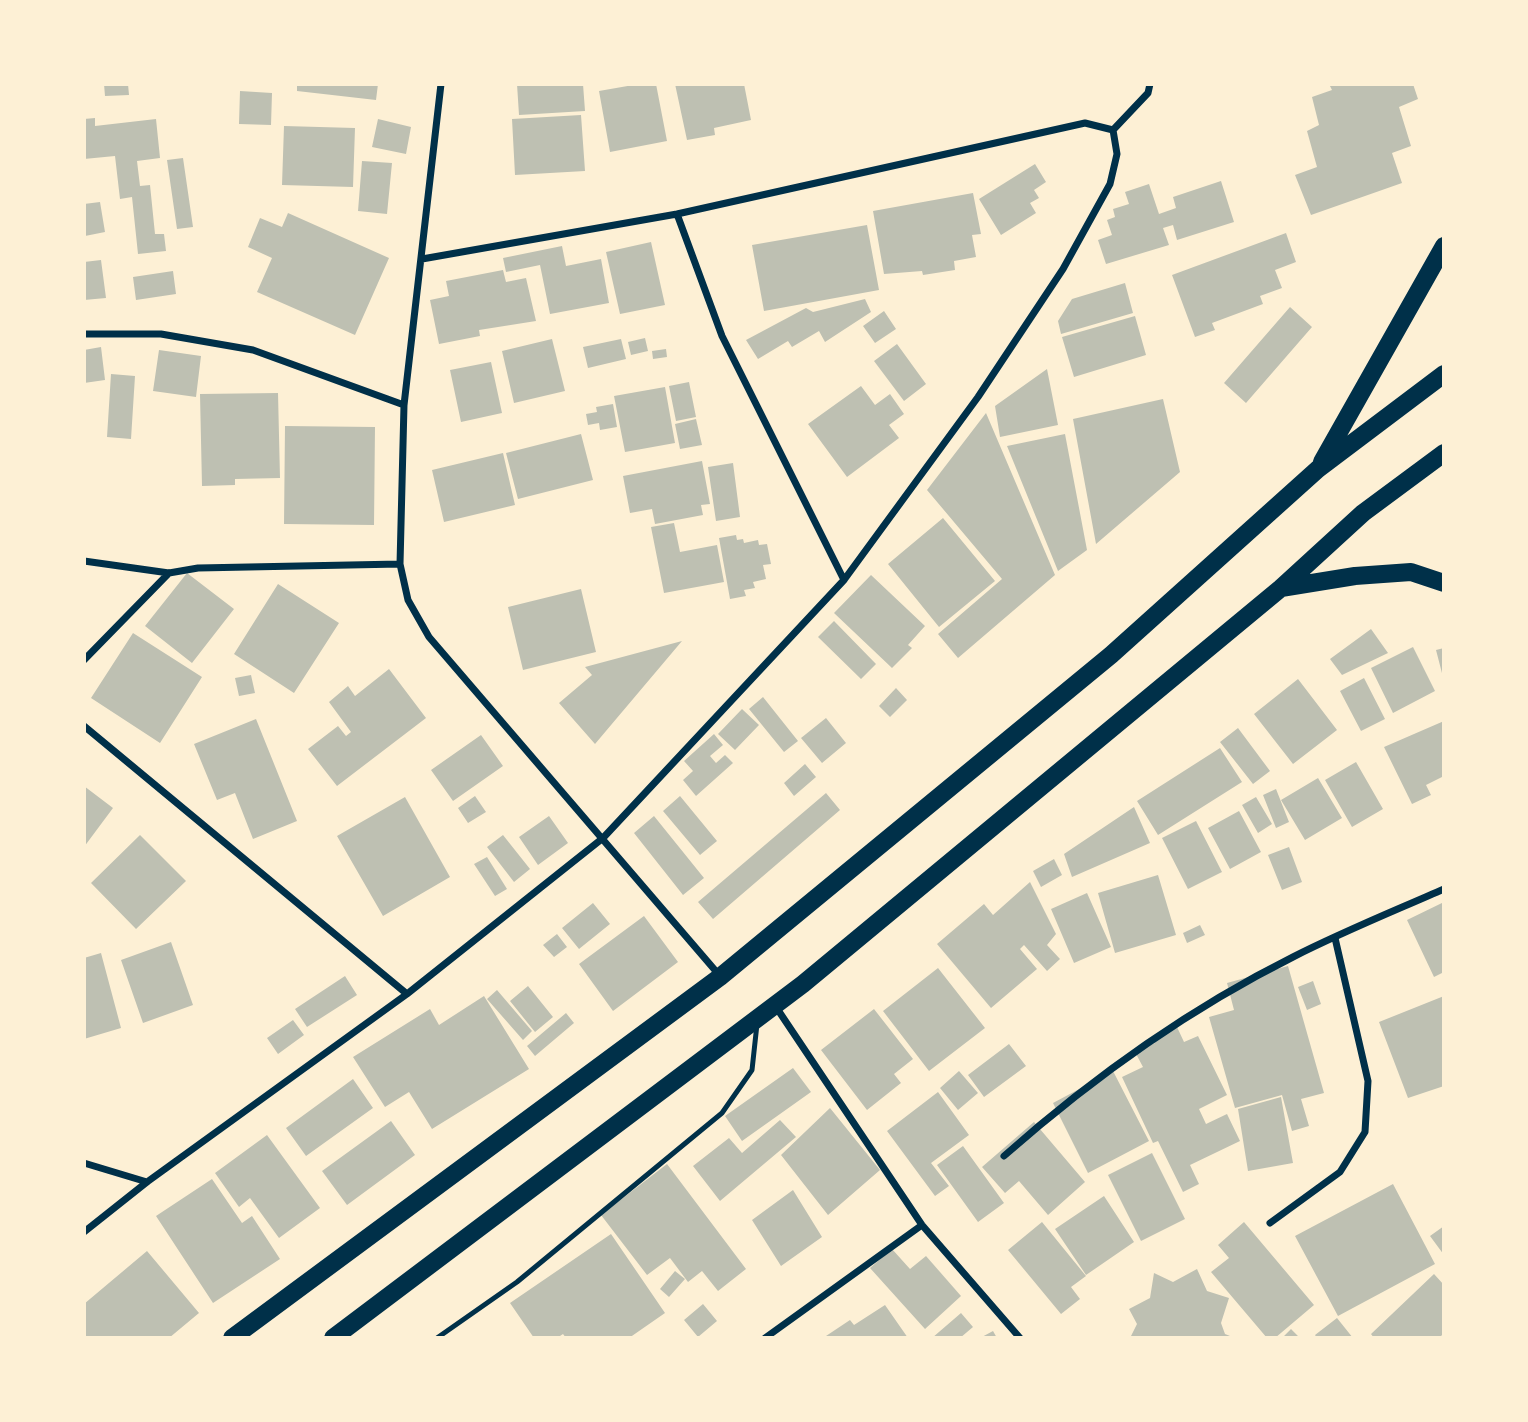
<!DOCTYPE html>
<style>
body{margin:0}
#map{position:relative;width:1528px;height:1422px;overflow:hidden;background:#fdf0d5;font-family:"Source Serif 4",serif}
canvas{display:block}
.frame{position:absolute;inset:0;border:86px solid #fdf0d5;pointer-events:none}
</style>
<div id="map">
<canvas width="1528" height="1422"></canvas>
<div class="frame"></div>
</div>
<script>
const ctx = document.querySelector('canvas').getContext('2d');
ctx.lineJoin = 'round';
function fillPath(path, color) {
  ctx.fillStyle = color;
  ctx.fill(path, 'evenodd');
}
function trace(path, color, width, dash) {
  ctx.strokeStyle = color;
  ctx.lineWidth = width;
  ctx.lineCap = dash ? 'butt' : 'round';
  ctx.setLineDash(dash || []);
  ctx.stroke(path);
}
fillPath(new Path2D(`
 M104 84H128L129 95 105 96Z
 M297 84H378L376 100 297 91Z
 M517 84H583L585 111 519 115Z
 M639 84H656L667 141 610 152 599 91Z
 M675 84H744L751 120 714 128 715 135 687 140Z
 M1329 84H1413L1418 99 1399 107 1411 146 1392 153 1402 183 1311 215 1295 175 1317 167 1307 131 1319 125 1312 97 1332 90Z
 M240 91 272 93 271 125 239 124Z
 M581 115 585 171 515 175 512 119Z
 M95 118V126L156 119 160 158 137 161 140 186 150 185 155 234H164L166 251 138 254 132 197 120 199 115 156 84 159V119Z
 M378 119 411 127 406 154 372 147Z
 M284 126 355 128 353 187 282 185Z
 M183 158 193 227 177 229 167 160Z
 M362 161 392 163 387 214 358 211Z
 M1035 164 1046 182 1034 190 1039 198 1030 203 1036 213 1001 235 979 199Z
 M1221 181 1234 222 1177 240 1173 225 1163 228 1169 245 1106 264 1098 240 1112 235 1107 220 1115 217 1113 209 1129 204 1125 192 1149 184 1159 214 1176 208 1173 197Z
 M973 193 981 234 972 235 976 257 954 261 955 270 923 275 922 271 884 274 873 211Z
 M100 202 105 232 85 236 84 204Z
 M288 213 389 258 355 335 257 292 272 258 248 247 260 218 282 227Z
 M867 225 879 290 764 311 752 245Z
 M1286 233 1296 262 1275 270 1282 288 1260 296 1263 304 1212 323 1215 330 1195 337 1172 275Z
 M651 242 665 305 620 314 606 252Z
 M562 246 566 266 601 259 609 303 550 314 540 265 506 272 503 258Z
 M101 260 106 298 84 300V262Z
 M503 270 506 282 526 278 536 321 479 330 480 336 439 344 430 300 449 296 446 281Z
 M173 271 176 294 136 300 133 277Z
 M1125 283 1133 313 1061 334 1058 321 1072 299Z
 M865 299 871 312 825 342 819 331 792 347 788 341 758 359 746 340 806 308 813 312Z
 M1290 307 1312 327 1246 403 1224 383Z
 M884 311 896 329 875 343 863 326Z
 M1135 316 1146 355 1074 377 1062 337Z
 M645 338 648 351 631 355 628 342Z
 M552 339 565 391 514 403 502 351Z
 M621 339 626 359 588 368 583 347Z
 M897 344 926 384 904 401 874 361Z
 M101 347 105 380 84 383V350Z
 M666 349 667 357 653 359 652 351Z
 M159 350 201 356 196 397 153 391Z
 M491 362 502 413 461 422 450 370Z
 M1047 369 1058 425 1000 437 995 406Z
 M111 374 135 376 131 439 107 437Z
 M689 382 696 417 676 421 669 386Z
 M861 386 875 405 890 394 904 414 889 425 899 438 847 477 808 424Z
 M665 387 675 443 625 452 614 396Z
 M278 393 280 478 235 479V485L202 486 200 394Z
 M1163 399 1180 472 1096 544 1073 419Z
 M613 404 617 427 600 430 599 423 588 425 586 414 597 412 596 407Z
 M986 413 1055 575 958 658 938 634 1002 579 927 490Z
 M696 419 702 445 680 449 675 424Z
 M285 426 375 427 374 525 284 524Z
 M581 434 593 480 518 499 506 453Z
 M1065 434 1087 550 1058 571 1007 446Z
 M503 453 515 505 444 522 432 470Z
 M702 461 710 504 701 505 703 515 655 524 652 509 630 513 623 476Z
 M733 463 740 517 716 521 708 467Z
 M943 518 995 581 939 627 888 564Z
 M674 523 680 552 717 545 724 582 664 593 651 527Z
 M736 535 737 540 743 539 744 543 758 540 759 545 767 544 771 564 763 565 766 579 753 582 755 588 744 590 746 596 730 599 719 538Z
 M187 573 234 609 192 663 145 626Z
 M871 575 925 626 908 645 912 648 892 668 834 613Z
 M278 584 339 623 294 693 234 654Z
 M581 589 596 652 523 670 508 607Z
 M834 621 876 664 861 679 818 637Z
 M1371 629 1388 653 1342 675 1330 659Z
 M133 633 202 677 160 743 91 698Z
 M682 641 595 744 559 703 592 675 585 667Z
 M1413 647 1435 691 1393 713 1371 668Z
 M1444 648V677H1443L1436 650Z
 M389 669 426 718 337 786 308 749 338 726 346 736 351 732 329 702 348 686 355 696Z
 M251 675 255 693 239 696 235 678Z
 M1364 678 1385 719 1361 731 1340 691Z
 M1298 679 1337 730 1293 764 1254 714Z
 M896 688 907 700 890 717 879 706Z
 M763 697 798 741 784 752 749 709Z
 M742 709 759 725 735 750 718 734Z
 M826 718 846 743 822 763 801 738Z
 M256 719 297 821 253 839 235 793 217 800 194 744Z
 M1444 721V776L1426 785 1431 795 1412 804 1384 747Z
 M1238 728 1270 771 1253 784 1220 742Z
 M714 734 723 745 710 756 716 763 725 755 733 763 696 796 683 780 693 771 684 761Z
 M481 735 503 766 453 801 431 770Z
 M1220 748 1242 782 1158 835 1137 801Z
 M1356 762 1383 809 1352 827 1325 780Z
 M805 764 816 777 794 796 784 783Z
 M1318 778 1342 818 1305 840 1281 800Z
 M84 786 113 808 84 847Z
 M1276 789 1289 822 1276 828 1263 795Z
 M826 793 840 810 713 919 698 902Z
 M475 796 486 812 468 823 458 808Z
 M680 796 717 841 700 855 663 811Z
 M405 797 450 877 383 916 337 836Z
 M1256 797 1272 824 1258 833 1242 805Z
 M1134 807 1150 843 1072 877 1064 854Z
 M1239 811 1261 852 1230 869 1208 828Z
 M549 816 568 843 538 865 519 837Z
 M654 816 704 878 683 895 634 833Z
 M1196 821 1222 872 1188 889 1162 838Z
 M140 835 186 881 136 929 91 883Z
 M503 835 530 869 514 882 487 847Z
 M1289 847 1302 882 1282 890 1268 855Z
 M487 857 507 889 495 896 474 864Z
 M1054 859 1062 875 1041 887 1033 871Z
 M1158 875 1176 935 1115 953 1098 893Z
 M1030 882 1056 934 1047 945 1060 959 1047 971 1024 945 1020 949 1037 969 991 1008 937 944 984 904 993 915Z
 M1087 893 1111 947 1074 963 1051 909Z
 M1444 902V972L1434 977 1407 920Z
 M593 903 610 924 579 949 562 928Z
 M644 916 678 962 613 1011 579 964Z
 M1200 925 1205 935 1187 943 1183 933Z
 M557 934 567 947 554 957 543 945Z
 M171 942 193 1005 143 1023 121 960Z
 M101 953 121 1028 84 1039V958Z
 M1288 966 1324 1093 1301 1099 1309 1126 1292 1131 1282 1095 1235 1108 1209 1017 1234 1010 1227 983Z
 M938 968 985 1028 929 1071 883 1011Z
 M345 976 357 995 307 1027 295 1009Z
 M1313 981 1321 1004 1307 1010 1298 987Z
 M528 986 553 1017 535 1032 510 1001Z
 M497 990 532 1031 523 1040 487 999Z
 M484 996 529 1069 432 1129 409 1092 385 1107 353 1057 430 1009 439 1025Z
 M1444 996V1086L1408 1098 1379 1022Z
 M874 1009 913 1059 894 1074 901 1083 867 1110 821 1050Z
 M566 1013 574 1023 535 1056 527 1046Z
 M293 1020 304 1035 278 1054 267 1038Z
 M1177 1027 1184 1042 1198 1036 1227 1095 1199 1109 1206 1124 1227 1114 1240 1141 1190 1165 1199 1184 1183 1192 1158 1141 1153 1143 1122 1077 1143 1067 1135 1052 1155 1043 1153 1039Z
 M1009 1044 1026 1066 984 1097 968 1075Z
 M793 1068 811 1092 742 1141 725 1116Z
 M959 1071 978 1093 958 1110 940 1088Z
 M1113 1071 1149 1141 1088 1173 1053 1103Z
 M353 1079 373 1108 306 1156 286 1128Z
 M938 1092 969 1135 931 1163 949 1186 935 1196 887 1131Z
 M1281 1097 1293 1163 1248 1171 1238 1109Z
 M830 1108 880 1170 828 1215 781 1155Z
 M780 1120 796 1137 720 1201 693 1166 729 1138 742 1153Z
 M391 1121 415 1155 347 1205 322 1171Z
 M1034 1122 1085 1182 1048 1215 1019 1181 1005 1193 982 1167Z
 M267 1135 320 1208 279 1238 250 1198 239 1207 215 1173Z
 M963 1146 1004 1203 978 1222 937 1165Z
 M1152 1153 1185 1219 1141 1241 1108 1175Z
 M667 1164 746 1269 718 1291 702 1271 688 1282 670 1258 647 1275 601 1215Z
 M212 1179 242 1223 252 1216 280 1259 213 1303 156 1216Z
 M1393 1184 1435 1264 1338 1316 1295 1236Z
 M793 1190 822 1237 781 1266 752 1220Z
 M1104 1196 1134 1242 1086 1275 1055 1229Z
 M1042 1222 1086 1276 1071 1287 1080 1299 1061 1314 1008 1250Z
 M1244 1222 1314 1305 1275 1338H1267L1211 1272 1229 1258 1218 1245Z
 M1444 1226V1255L1430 1236Z
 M611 1234 665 1313 629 1338H566L563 1334 557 1338H534L510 1303Z
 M892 1249 910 1269 926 1256 961 1296 925 1329 870 1268Z
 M147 1251 199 1313 169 1338H84V1304Z
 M1197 1269 1207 1291 1229 1298 1221 1323 1225 1334 1235 1338H1130L1137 1324 1129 1309 1150 1298 1154 1273 1173 1282Z
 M675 1271 685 1279 669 1297 660 1289Z
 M1434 1274 1444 1285V1333L1439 1338H1374L1371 1334Z
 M703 1304 717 1321 698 1337 684 1320Z
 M885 1305 908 1338H823L850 1320 854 1325Z
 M961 1313 973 1327 960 1338H932Z
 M1337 1318 1353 1338H1317L1315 1335Z
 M1291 1329 1300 1338H1282Z
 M993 1331 997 1338H980Z`), '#bec0b2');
trace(new Path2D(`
 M437 1338 517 1282 722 1113 752 1070 757 1024`), '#003049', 5);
trace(new Path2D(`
 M441 84 404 405 400 564 408 600 429 637 720 976
 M1113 130 1148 93 1150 84
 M422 259 677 214 1085 123 1113 130 1117 154 1110 184 1063 269 978 397 844 580
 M84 334H161L253 350 404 405
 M84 561 169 573 198 568 400 564
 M84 660 169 573
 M84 726 407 994
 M776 1007 922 1225 1020 1338
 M1004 1156C1091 1079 1189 1009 1293 957 1342 932 1394 911 1444 889
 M84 1163 147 1182
 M1270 1223 1340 1172 1365 1132 1368 1081 1335 938
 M84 1232 147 1182 407 994 603 838 844 580 722 336 677 214
 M765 1338 922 1225`), '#003049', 7);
trace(new Path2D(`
 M1322 462 1444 246
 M1281 588 1355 576 1411 572 1444 583
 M232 1338 720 977 1111 655 1318 469 1444 374
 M333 1338 803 984 1281 588 1363 513 1444 453`), '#003049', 18);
</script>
